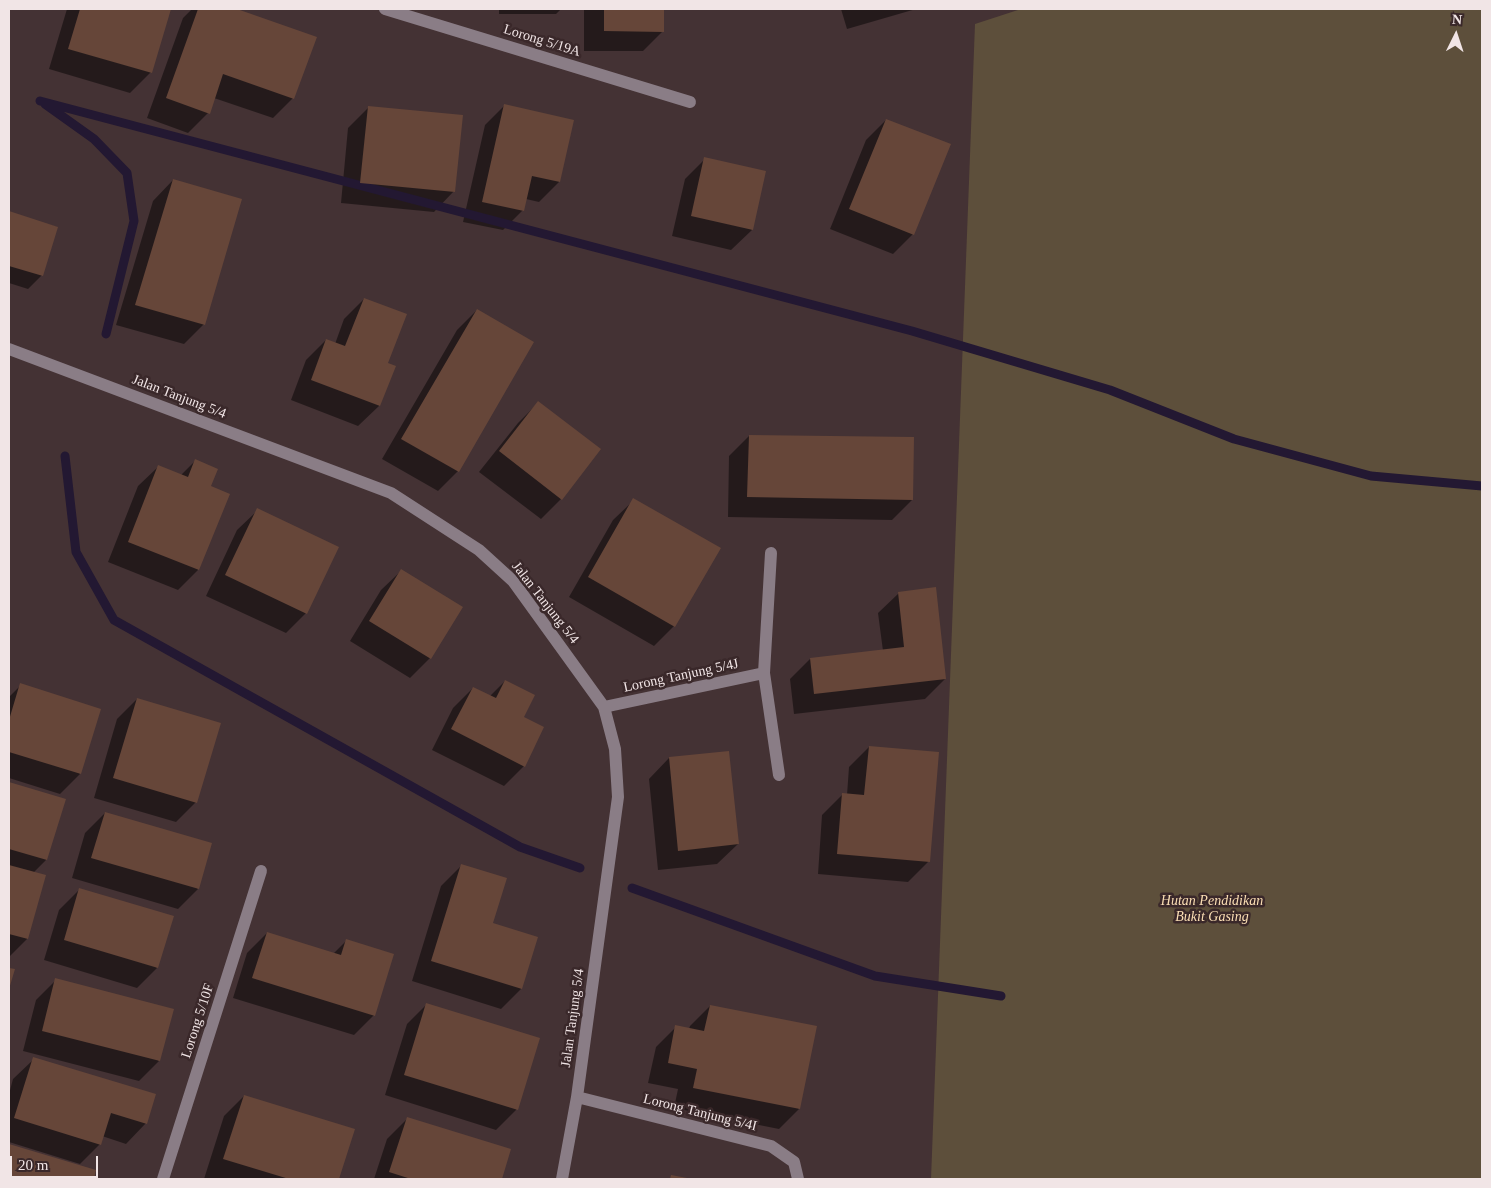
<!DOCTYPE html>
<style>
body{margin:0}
#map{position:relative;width:1491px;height:1188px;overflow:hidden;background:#443234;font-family:Georgia,serif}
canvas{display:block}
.frame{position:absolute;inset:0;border:10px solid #f1e5e6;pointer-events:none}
.north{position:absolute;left:1431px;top:10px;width:50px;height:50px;-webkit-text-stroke:4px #3a282a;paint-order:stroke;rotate:4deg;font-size:14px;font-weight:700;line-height:20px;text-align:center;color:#f1e5e6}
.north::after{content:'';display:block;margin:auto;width:18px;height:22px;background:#f1e5e6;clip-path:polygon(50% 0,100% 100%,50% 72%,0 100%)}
.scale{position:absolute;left:10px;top:1156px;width:88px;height:22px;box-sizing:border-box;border:2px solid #f1e5e6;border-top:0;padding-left:6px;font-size:15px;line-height:18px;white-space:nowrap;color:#f1e5e6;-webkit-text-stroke:4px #3a282a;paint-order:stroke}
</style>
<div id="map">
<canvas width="1491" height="1188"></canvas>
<div class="frame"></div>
<div class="north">N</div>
<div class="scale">20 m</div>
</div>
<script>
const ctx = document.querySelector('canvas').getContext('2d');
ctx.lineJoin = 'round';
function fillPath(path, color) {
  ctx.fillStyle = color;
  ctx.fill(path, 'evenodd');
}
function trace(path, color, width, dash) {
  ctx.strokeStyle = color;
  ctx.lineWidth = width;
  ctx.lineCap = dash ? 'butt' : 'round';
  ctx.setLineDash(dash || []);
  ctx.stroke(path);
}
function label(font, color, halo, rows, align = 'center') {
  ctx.font = font + ' Georgia,serif';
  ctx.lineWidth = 5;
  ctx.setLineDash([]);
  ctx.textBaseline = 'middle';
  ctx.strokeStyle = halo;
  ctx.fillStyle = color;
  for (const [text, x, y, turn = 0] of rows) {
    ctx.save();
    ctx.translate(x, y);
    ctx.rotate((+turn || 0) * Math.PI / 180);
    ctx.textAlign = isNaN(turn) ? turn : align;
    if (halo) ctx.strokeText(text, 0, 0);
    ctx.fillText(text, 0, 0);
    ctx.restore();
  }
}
fillPath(new Path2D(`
 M1021 9H1482V1179H931L975 24Z`), '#5d4f3b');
fillPath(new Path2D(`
 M67 9H170L151 72 130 93 49 69Z
 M192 9H234L315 38 293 98 273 118 214 98 208 113 188 133 147 118 183 18Z
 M499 9H561L556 14H499Z
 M584 9H663V31L643 51H584Z
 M841 9H916L847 29Z
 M505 105 573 121 559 182 539 202 526 199 523 210 503 230 463 222 485 125Z
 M369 107 454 191 434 212 341 203 348 128Z
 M886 120 913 234 893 254 830 229 866 140Z
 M705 159 752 230 731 250 672 236 685 179Z
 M173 180 204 324 184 344 116 325 153 201Z
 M9 213 57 227 42 275 28 289 9 283Z
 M364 299 386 364 394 367 379 406 358 426 291 400 306 360 326 340 335 344 344 319Z
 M477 310 458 471 438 491 382 459 457 330Z
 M538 403 561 499 541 519 479 472 518 423Z
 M749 436 912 500 892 520 728 517 729 456Z
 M195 461 210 487 198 570 178 590 108 562 138 486 159 466 181 475Z
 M634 500 674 626 654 646 569 597 613 520Z
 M258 510 306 613 286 633 206 596 237 530Z
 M402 570 430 658 410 678 350 641 381 590Z
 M899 593 945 679 925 699 794 714 790 679 810 659 883 651 878 613Z
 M505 681 524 766 504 786 432 750 453 708 473 688 490 696Z
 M21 685 80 774 60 794 9 778V697Z
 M137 699 196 802 176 822 94 798 117 719Z
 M869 747 928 862 908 882 818 874 822 815 843 794 847 795 849 767Z
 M669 758 738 844 717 864 658 870 649 779Z
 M9 783 64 800 46 860 33 873 27 939 9 957Z
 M105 813 198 889 178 909 72 878 85 833Z
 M461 866 492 924 521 989 501 1009 412 981 441 886Z
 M79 890 157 968 137 988 44 960 59 910Z
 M267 933 333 954 346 941 374 1015 354 1035 233 998 247 953Z
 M56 980 159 1061 139 1081 23 1051 36 1000Z
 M427 1004 539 1039 516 1110 496 1130 385 1095 407 1024Z
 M710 1006 799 1109 779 1129 674 1108 678 1089 648 1083 656 1047 676 1027 689 1029 690 1026Z
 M34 1059 146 1123 126 1144 102 1136 100 1144 80 1164 9 1142V1094L13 1079Z
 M244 1096 353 1130 338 1179H204L224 1116Z
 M407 1119 509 1150 500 1179H374L387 1139Z
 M9 1145 95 1171 92 1179H9Z`), '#0007');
trace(new Path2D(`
 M40 101 912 331 1110 390 1234 439 1371 476 1482 486
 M45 104 94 139 127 173 134 221 106 334
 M65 456 76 552 114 620 520 847 580 868
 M632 888 875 976 1001 996`), '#231832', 9);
fillPath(new Path2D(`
 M80 9H171L152 73 68 49Z
 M198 9H237L317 37 294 99 223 74 210 114 166 98Z
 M604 9H664V32L604 31Z
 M504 104 574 120 560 182 532 176 524 211 482 202Z
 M368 106 463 115 455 192 360 183Z
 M886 119 951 144 914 235 849 209Z
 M704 157 766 171 753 230 691 216Z
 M173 179 242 199 205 325 135 305Z
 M9 211 58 227 43 276 9 266Z
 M364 298 407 314 388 363 396 366 380 406 311 380 326 339 345 346Z
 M477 309 534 342 459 472 401 439Z
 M538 401 601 449 562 500 499 451Z
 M749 435 914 437 913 500 747 497Z
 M195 459 218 469 211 486 230 494 199 570 128 542 158 465 188 477Z
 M633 498 721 548 675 627 588 577Z
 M257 508 339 547 307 614 225 575Z
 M401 569 463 607 431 659 369 621Z
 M936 587 946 679 814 694 810 658 904 647 898 592Z
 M505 680 535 695 524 717 544 727 525 767 451 729 473 687 496 698Z
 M20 683 101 709 81 774 9 752V720Z
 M137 698 221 723 197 803 113 778Z
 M869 746 939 752 930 862 837 854 842 793 864 795Z
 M729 751 739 844 678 851 669 757Z
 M9 782 66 799 47 860 9 849Z
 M105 812 212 843 199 889 91 858Z
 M461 864 507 878 493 923 538 937 522 989 431 961Z
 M9 865 46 875 28 939 9 934Z
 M79 888 174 916 158 968 64 940Z
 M267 932 341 955 346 939 394 954 375 1016 252 978Z
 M9 968 15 969 9 989Z
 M55 978 174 1009 160 1061 42 1031Z
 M426 1003 540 1038 518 1110 404 1075Z
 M710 1005 817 1026 800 1109 693 1088 697 1069 668 1063 675 1025 704 1031Z
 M33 1057 156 1094 147 1124 111 1113 101 1145 14 1118Z
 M244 1095 355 1129 339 1179H289L223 1159Z
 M407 1117 511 1149 502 1179H411L389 1172Z
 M9 1144 96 1170 94 1179H9Z
 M671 1175 687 1178V1179H670Z`), '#664639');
trace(new Path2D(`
 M385 9 690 102
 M9 349 391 493 479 550 513 581 604 707 615 749 618 797 577 1097 562 1179
 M771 553 764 673 779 775
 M604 707 764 673
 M577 1097 771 1146 794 1162 798 1179
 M163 1179 261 871`), '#8a7d86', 12);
label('14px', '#f1e5e6', '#3a282a', [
 ["Lorong 5/19A",542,41,17],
 ["Jalan Tanjung 5/4",179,397,21],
 ["Jalan Tanjung 5/4",545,603,52],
 ["Lorong Tanjung 5/4J",681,676,-12],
 ["Jalan Tanjung 5/4",573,1018,-82],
 ["Lorong 5/10F",198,1021,-72],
 ["Lorong Tanjung 5/4I",700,1113,14]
]);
label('italic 14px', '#fbdeb4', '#3a282a', [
 ["Hutan Pendidikan",1212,901],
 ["Bukit Gasing",1212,917]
]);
</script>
